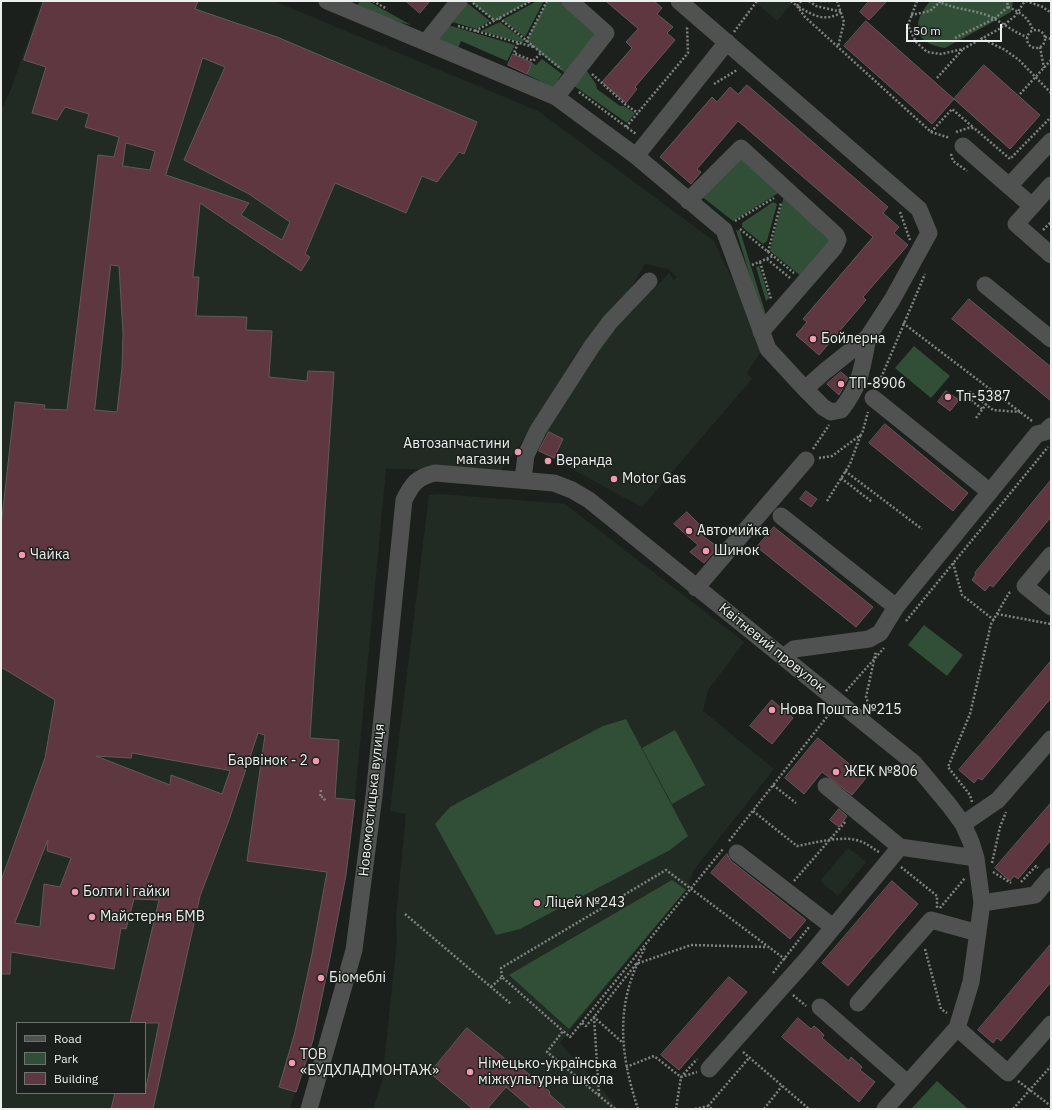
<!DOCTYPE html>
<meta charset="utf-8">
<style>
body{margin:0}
#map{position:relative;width:1052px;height:1110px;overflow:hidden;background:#1c201c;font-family:"IBM Plex Sans",sans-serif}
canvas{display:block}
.frame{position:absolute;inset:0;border:2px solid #ecf0ed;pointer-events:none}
.legend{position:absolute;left:16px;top:1022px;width:130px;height:72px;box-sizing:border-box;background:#1c201c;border:1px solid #6f7370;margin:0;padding:5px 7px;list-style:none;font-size:12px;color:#ecf0ed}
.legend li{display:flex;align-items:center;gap:8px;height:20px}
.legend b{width:20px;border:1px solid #6f7370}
.scale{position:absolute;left:906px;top:24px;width:96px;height:18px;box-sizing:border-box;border:2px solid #ecf0ed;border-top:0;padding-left:5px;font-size:12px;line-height:14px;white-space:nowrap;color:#ecf0ed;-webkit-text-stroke:3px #1c201c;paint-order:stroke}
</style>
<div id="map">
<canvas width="1052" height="1110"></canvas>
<div class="frame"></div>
<ul class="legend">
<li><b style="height:5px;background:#4f5250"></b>Road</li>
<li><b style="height:11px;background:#314e37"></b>Park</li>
<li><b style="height:11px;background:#5e3741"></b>Building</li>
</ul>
<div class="scale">50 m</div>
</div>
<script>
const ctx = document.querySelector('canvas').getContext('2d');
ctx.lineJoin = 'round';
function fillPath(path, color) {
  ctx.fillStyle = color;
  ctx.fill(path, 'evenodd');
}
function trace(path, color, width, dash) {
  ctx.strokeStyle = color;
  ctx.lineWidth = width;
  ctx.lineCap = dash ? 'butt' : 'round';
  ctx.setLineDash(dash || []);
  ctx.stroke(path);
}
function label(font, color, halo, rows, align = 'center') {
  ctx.font = font + ' "IBM Plex Sans",sans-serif';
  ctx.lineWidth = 3;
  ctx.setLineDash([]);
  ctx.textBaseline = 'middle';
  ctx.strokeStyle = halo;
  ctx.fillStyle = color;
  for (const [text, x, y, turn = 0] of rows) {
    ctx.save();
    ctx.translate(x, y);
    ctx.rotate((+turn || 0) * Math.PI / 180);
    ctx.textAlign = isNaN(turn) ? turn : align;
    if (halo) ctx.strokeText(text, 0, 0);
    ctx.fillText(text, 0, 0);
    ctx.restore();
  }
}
fillPath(new Path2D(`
 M42 1H274L538 111 714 241 764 347 747 373 752 379 642 507 531 447 598 347 669 273 674 280 677 277 668 269 645 264 620 306 576 354 520 445 501 470 386 469 355 795 345 875 312 1039 290 1109H1V111L11 89ZM17 1023H145V1093H17Z
 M754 1H794L777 21Z
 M440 494 565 504 744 642 708 690 703 711 774 769 693 871 687 889 560 1043 590 1075 618 1109H373L382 1082 397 941 396 917 406 814 390 811 429 495Z
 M848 848 866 862 838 896 820 881Z`), '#222b23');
fillPath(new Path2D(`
 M360 1H368L411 25 363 13 359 10 358 4Z
 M470 1H531L495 21Z
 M537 1H544L525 37 502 20Z
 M547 1H563L600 34 566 74 526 41Z
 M930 1H1013V2L1011 12 945 48C913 43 911 24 930 1Z
 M466 2 490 21 476 29 449 21Z
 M500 22 524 40 523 43 481 31Z
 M448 25 515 45 507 61 461 41 458 48 439 40V36Z
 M542 59 562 74 558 80 563 84 558 90 526 74 532 63 536 65Z
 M587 71 596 84 597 89 620 106H624L635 113 627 123 574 86Z
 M741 155 780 192 733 221 701 196Z
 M784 196 832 242 801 276 770 251Z
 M773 202 777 204 767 241 763 244 742 227V223Z
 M736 230 740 231 766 315H762Z
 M759 266 769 298 766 301 756 267Z
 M914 346 950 376 931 398 895 368Z
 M924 625 963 655 947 676 908 645Z
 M626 719 688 836 670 850 520 929 496 935 435 824 450 807 603 726Z
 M675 730 705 785 672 804 642 748Z
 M672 880 686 890 569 1029 509 975Z
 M937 1081 968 1109H911Z`), '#314e37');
const building = new Path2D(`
 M44 1H198L195 9 277 37 477 122 464 154 459 152 437 182 422 176 406 213 335 183 305 254 310 257 301 271 200 203 193 277H199L196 316 247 317 246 330 272 331 269 377 307 381 308 371 334 372 310 738 339 740 335 798 355 800 346 875 330 958 313 1040 296 1092 279 1087 295 1032 312 954 327 872 247 861 265 735 258 733 229 820 200 896 153 1109H111L115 1093H145L159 1023H130L159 900 134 899 126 929 121 928 114 969 11 952 10 974H1V881L45 758 55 700 1 667V526L15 402 45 405 44 409 67 410 98 155 114 157 119 137 85 127 89 114 65 107 57 120 32 113 46 67 24 60ZM203 58 225 67 184 160 249 194 290 222 282 240 241 215 249 203 166 175ZM126 143 155 151 150 170 123 166ZM111 265 119 266 123 333 122 368 117 412 95 410ZM132 753 227 770 230 771 222 794 171 775 170 785 96 756 131 758ZM48 840 47 851 71 858 60 887 44 884 40 927 15 923Z
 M406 1H430L420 13Z
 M606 1H654L662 8 657 14 673 27 667 33 675 40 635 87 637 89 626 103 602 82 632 48 626 42 638 29Z
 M869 1H887L869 20 860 12Z
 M866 21 954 99 932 124 844 46Z
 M513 54 532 63 527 74 508 65Z
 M984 65 1040 115 1010 149 954 99Z
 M747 85 888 207 883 213 899 227 894 233 908 245 863 297 866 300 819 355 796 335 807 322 803 319 873 237 738 121 697 169 701 172 691 184 660 157 712 97 717 102 730 87 738 94Z
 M969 299 1051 367V401L952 319Z
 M841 372 848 378 839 395 827 384Z
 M946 391 959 400 950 411 938 402Z
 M885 424 968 493 953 511 869 443Z
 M549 432 563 439 554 458 539 451Z
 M1051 480V517L993 587 990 585 985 591 972 580 976 574 975 573Z
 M806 491 817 499 811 507 800 499Z
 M687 512 700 525 696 531 718 547 704 563 690 552 698 545 674 524Z
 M774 527 873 607 856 627 757 547Z
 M1051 661V698L982 780 978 778 974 783 959 770Z
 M772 700 793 718 772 744 750 726Z
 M818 738 866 778 852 795 822 772 804 794 785 778Z
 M1051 803V840L1018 879 1014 876 1010 881 995 868Z
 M839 809 847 816 839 827 830 820Z
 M727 854 731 861 806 920 790 939 711 873Z
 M892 881 918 904 848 986 822 963Z
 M1051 944V982L1001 1041 997 1038 993 1043 978 1030Z
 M729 977 747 992 679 1070 661 1055Z
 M798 1018 811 1029 814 1026 819 1030 824 1035 822 1038 849 1061 851 1057 862 1067 860 1070 875 1082 859 1102 782 1037Z
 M467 1028 509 1062 511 1059 550 1092 549 1094 566 1109H532L506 1087 487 1109H473L430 1073Z`);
fillPath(building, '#5e3741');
trace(building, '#61595b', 1);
trace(new Path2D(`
 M373 1 387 9
 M791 1 797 6 801 1
 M809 1 816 6 842 12C824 23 813 15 797 6L805 17 931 132 950 138
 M820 1H830
 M837 1 844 22 838 47
 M917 1 908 25 916 42 927 52 941 54 963 49 999 29 1015 16 1025 1
 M938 1C955 10 972 9 989 16 1002 22 1013 32 1027 37
 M1026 1 1043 7 1051 13
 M473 3 495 21
 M1008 7C1020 12 1028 17 1033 30
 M911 15 930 11 941 1
 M499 18 561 69
 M458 26 534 47
 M1027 39a9 9 0 1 1 18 0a9 9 0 1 1-18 0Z
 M475 31 531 1
 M734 32 757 1
 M1045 37 1051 39
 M955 38 994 19 1008 7 1007 1
 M981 38 1005 50 1019 60 1051 93
 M526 42 547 1
 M518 43 514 53 533 61 541 53
 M1040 47 1044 68
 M592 74 626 105 638 113
 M937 78 963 49
 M714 84 737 70
 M579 92 636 134
 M1020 94 1051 60
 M626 127 688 53 687 27
 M931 132 952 109 974 128
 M956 132 968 128H974L1010 159 1051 117
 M951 154 953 161 967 171
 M900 212 910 240
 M735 221 774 198
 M740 229 794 273
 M1043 230 1051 222
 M768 252 781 203
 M767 259 790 278
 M760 262 771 299
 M752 265 773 256
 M903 323 1032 421
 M878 385 925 274
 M982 409 967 397 970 392 993 410 1020 412
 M976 418 995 392
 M813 449 829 425
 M819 458 832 456 862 434 868 412
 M845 471 922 529
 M841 478 872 502
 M827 501 850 464 861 434
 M953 563 962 595 994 620
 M997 614 1051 624
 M906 621 1048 447
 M846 691 884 648
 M870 709 866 697 876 651
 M773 785 796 803
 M321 790 320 797H323L326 802
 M972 802 970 795 948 767 970 714 991 624 1009 593 1012 592
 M753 811 797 846C814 843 846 834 862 842 868 844 873 849 879 852
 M729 841 830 713
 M992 863 1000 827 1006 812
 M901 867 937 896V908
 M993 872 1011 883
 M794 881 846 821
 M1021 882 1036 866 1038 868
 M940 908 965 878
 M405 914 511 1004
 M925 949 941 1009 947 1013
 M773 973 809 927
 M502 977 501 968 666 870 786 960
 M491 987 502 977 563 1031
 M793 995 806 1006
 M582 1023 586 1026 594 1017 623 1043
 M743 1052 809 1109
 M626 1067 654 1056 681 1077 697 1072
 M1018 1081 1051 1106
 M599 1095 594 1017 636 964 691 945 766 947
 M708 1106 749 1058
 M615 1109 547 1052 563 1031 570 1037 723 849
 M638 1109C619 1051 615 1003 645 948
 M676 1109 681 1077 697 1059
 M695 1109 708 1106 712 1109
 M764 1109 782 1086
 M1013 1109 1051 1066`), '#808481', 2.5, [2, 2]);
trace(new Path2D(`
 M327 1 556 97 636 156 724 230 768 349 805 389 823 407 831 412 841 410C861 384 862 369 868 337
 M679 1 919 209 929 233 892 300 868 337 824 372 805 389
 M426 42 459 1
 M556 97 606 33 570 1
 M963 146 1009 186
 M636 156 727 42
 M1051 185 1016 224 1051 255
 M688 201 741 148 836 235 838 240 834 248 761 332
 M1032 206 1009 186 1051 141
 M985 285 1051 339
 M873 398 990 492
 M523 479 526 455 538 430 592 346 610 322 649 281
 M781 516 896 607
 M1051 555 1025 586 1051 607
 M696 588 806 460
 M784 657 794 649 869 639 880 633 896 607 1037 434 1045 432 1051 426
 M826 786 900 847 976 858
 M963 824 998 800 1051 739
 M737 853 833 927
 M982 903 1035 895 1051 876
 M858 1003 931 920 978 933
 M820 1007 907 1083
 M957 1028 1008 1073 1051 1024
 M709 1069 807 959 900 847
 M309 1109 354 950 374 796 404 500C412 484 417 477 435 473L554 483 572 490 589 500 914 763 949 805 963 824 971 842 976 858 982 903 971 982 957 1028 885 1109`), '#4f5250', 17);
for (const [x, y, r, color] of [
 [813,339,4,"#f19ab0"],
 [841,384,4,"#f19ab0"],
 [948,397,4,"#f19ab0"],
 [518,452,4,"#f19ab0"],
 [548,461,4,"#f19ab0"],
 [614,479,4,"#f19ab0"],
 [689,531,4,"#f19ab0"],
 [706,551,4,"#f19ab0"],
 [22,555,4,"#f19ab0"],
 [772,710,4,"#f19ab0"],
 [316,761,4,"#f19ab0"],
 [836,772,4,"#f19ab0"],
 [75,892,4,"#f19ab0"],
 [537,903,4,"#f19ab0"],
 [92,917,4,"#f19ab0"],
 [321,978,4,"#f19ab0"],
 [292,1063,4,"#f19ab0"],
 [470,1072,4,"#f19ab0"]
]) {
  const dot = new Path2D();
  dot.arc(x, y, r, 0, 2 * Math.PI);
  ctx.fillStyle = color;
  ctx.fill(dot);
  trace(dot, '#1c201c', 1.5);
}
label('14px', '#ecf0ed', '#1c201c', [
 ["Бойлерна",821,339],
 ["ТП-8906",849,384],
 ["Тп-5387",956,397],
 ["Автозапчастини",510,444,"right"],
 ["магазин",510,460,"right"],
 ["Веранда",556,461],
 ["Motor Gas",622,479],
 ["Автомийка",697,531],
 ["Шинок",714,551],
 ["Чайка",30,555],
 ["Нова Пошта №215",780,710],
 ["Барвінок - 2",308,761,"right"],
 ["ЖЕК №806",844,772],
 ["Болти і гайки",83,892],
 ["Ліцей №243",545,903],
 ["Майстерня БМВ",100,917],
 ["Біомеблі",329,978],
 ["ТОВ",300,1055],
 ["«БУДХЛАДМОНТАЖ»",300,1071],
 ["Німецько-українська",478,1064],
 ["міжкультурна школа",478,1080]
], 'left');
label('14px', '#ecf0ed', '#1c201c', [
 ["Квітневий провулок",772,648,39],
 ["Новомостицька вулиця",372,800,-84]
]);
</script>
